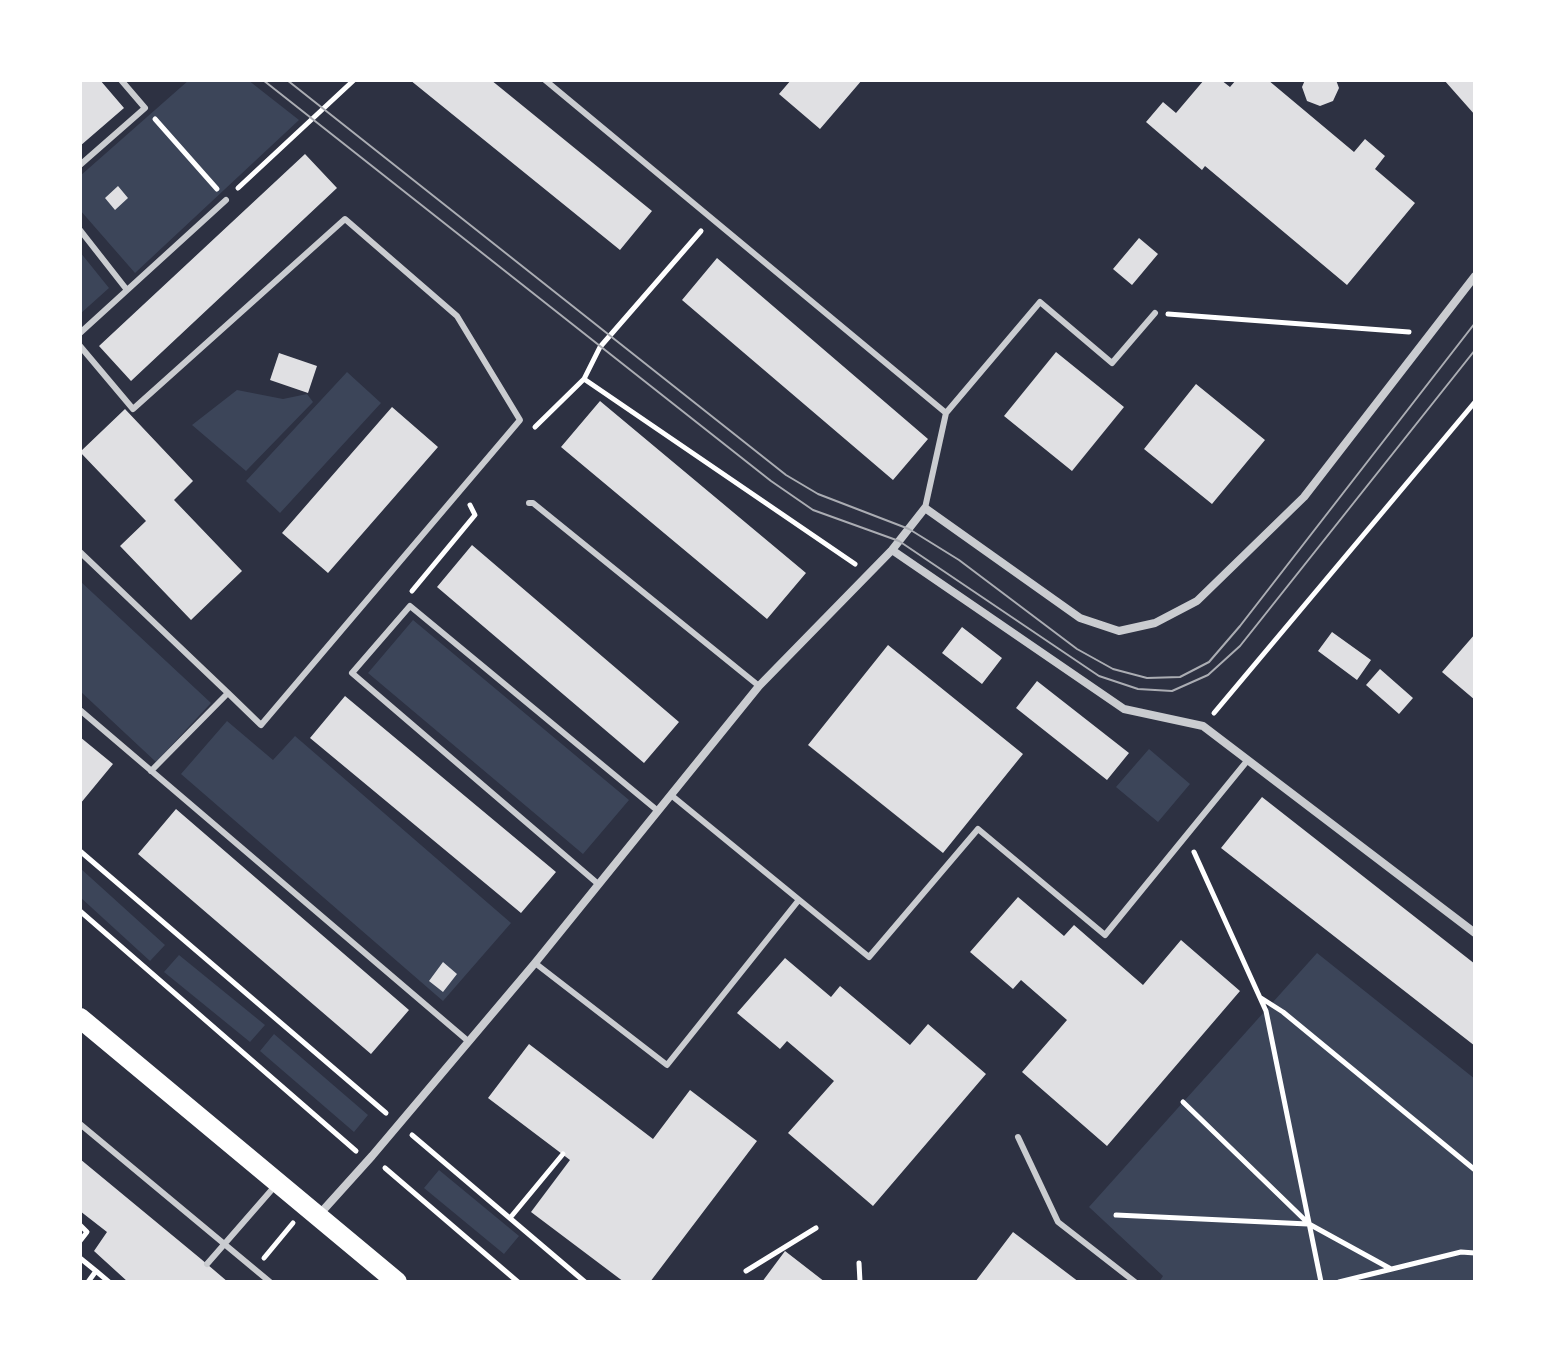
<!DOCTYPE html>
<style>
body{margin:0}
#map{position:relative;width:1555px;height:1362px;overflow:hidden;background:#2d3142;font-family:Raleway,sans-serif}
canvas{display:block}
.frame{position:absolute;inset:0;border:82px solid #fff;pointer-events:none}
</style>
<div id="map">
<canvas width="1555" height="1362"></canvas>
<div class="frame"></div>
</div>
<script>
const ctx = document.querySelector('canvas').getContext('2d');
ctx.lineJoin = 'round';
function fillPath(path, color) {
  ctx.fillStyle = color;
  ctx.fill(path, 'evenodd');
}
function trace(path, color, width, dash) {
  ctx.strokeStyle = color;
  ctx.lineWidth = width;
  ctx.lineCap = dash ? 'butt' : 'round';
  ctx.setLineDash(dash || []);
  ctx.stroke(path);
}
fillPath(new Path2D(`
 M189 80H248L299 120 135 273 80 210V176Z
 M80 252 109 288 80 314Z
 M347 372 381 403 280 513 246 481Z
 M237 390 283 399 307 394 313 402 246 471 192 425Z
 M80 581 211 703 156 762 80 691Z
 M413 620 629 800 583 854 368 673Z
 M227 721 273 760 295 736 511 923 443 1001 181 774Z
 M1149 749 1190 784 1158 822 1116 787Z
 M80 868 165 945 150 961 80 897Z
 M1317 953 1475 1079V1282H1159L1163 1276 1089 1207Z
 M179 955 265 1025 250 1042 164 972Z
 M274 1034 368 1115 354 1132 260 1051Z
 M439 1170 519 1236 504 1254 424 1188Z`), '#3c4559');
fillPath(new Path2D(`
 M80 80H100L124 108 80 146Z
 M410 80H491L652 211 620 250Z
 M791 80H862L820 129 779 94Z
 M1204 80H1221L1230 87 1236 80H1268L1354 152 1365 139 1385 156 1375 169 1415 203 1347 285 1205 166 1202 170 1146 122 1163 102 1176 113Z
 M1305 80H1336L1339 88 1333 101 1320 106 1307 101 1302 87Z
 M1444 80H1475V115Z
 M305 154 337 188 131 381 99 346Z
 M118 186 128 198 115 210 105 198Z
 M1139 238 1158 254 1132 285 1113 269Z
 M717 258 928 439 893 480 682 300Z
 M1056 352 1124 407 1072 471 1004 416Z
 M279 353 317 366 308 393 270 380Z
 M1196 384 1265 440 1212 504 1144 449Z
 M600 401 806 573 767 619 561 447Z
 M392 407 438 447 328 573 282 533Z
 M125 409 193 481 174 500 242 571 191 620 120 546 146 521 80 452Z
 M472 545 679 722 644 763 437 587Z
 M962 627 1002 658 982 684 942 653Z
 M1332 632 1371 660 1357 680 1318 651Z
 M1475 634V700L1442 672Z
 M888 645 1023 754 943 853 808 745Z
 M1380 669 1413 698 1399 714 1366 685Z
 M1037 681 1129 753 1107 780 1016 708Z
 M345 696 556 872 521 913 310 738Z
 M80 737 113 764 80 804Z
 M1262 797 1475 964V1046L1221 848Z
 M176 809 409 1010 371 1054 138 854Z
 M1018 897 1064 936 1074 925 1143 985 1181 940 1240 991 1107 1146 1022 1072 1067 1020 1021 980 1013 989 970 952Z
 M785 958 831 997 840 986 910 1045 928 1024 986 1074 873 1206 788 1133 834 1081 787 1041 780 1049 737 1013Z
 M443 962 457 974 443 992 429 981Z
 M529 1044 653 1139 690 1090 757 1141 650 1282H624L531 1212 570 1160 488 1098Z
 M80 1159 201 1259 228 1282H128L94 1251 107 1232 80 1211Z
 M1013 1232 1079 1282H975Z
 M785 1251 825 1282H762Z`), '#e0e0e3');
trace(new Path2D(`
 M155 119 217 189
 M238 188 354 80
 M1168 314 1409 332
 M584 379 855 564
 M535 427 584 379 600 347 701 231
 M412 591 475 515 470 505
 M1214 713 1475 402
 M80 851 386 1113
 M1194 852 1266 1011 1321 1282
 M80 911 356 1151
 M1261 998 1283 1012 1475 1170
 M1183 1102 1309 1224 1391 1269
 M412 1135 585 1282
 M385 1168 518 1282
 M1116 1215 1308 1224
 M510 1218 563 1154
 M80 1225 87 1232 80 1241
 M80 1258 96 1271
 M264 1258 293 1223
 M859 1263 860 1282
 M746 1271 816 1228
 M88 1282 96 1271 109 1282
 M1339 1282 1461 1252 1475 1253`), '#fff', 5);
trace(new Path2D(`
 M545 80 946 413 925 508
 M80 165 145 108 121 80
 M80 230 127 290
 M80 333 226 200
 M80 346 133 409 345 219 457 316 520 420 261 725 228 693 151 771
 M946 413 1040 302 1112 363 1155 313
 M529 503H533L759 686
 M80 552 228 693
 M80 710 468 1041
 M671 795 869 957 978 829 1105 935 1247 761
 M597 883 352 673 410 606 658 811
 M535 963 667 1065 798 901
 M80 1124 270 1282
 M1018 1137 1058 1222 1135 1282
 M207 1264 275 1186`), '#caccd0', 6);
trace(new Path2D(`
 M892 550 1124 709 1203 726 1475 933
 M317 1217 372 1156 535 963 759 686 892 550 925 508 1080 618 1119 631 1155 623 1197 601 1304 497 1475 276`), '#caccd0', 8);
trace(new Path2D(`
 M80 1018 397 1282`), '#fff', 20);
trace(new Path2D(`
 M263 80 771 481 813 510 899 541 1099 676 1138 689 1172 691 1208 675 1240 646 1475 350
 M287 80 786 475 818 494 909 529 959 560 1077 649 1113 669 1147 678 1180 677 1209 662 1240 626 1475 323`), '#abadb3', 2);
</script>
